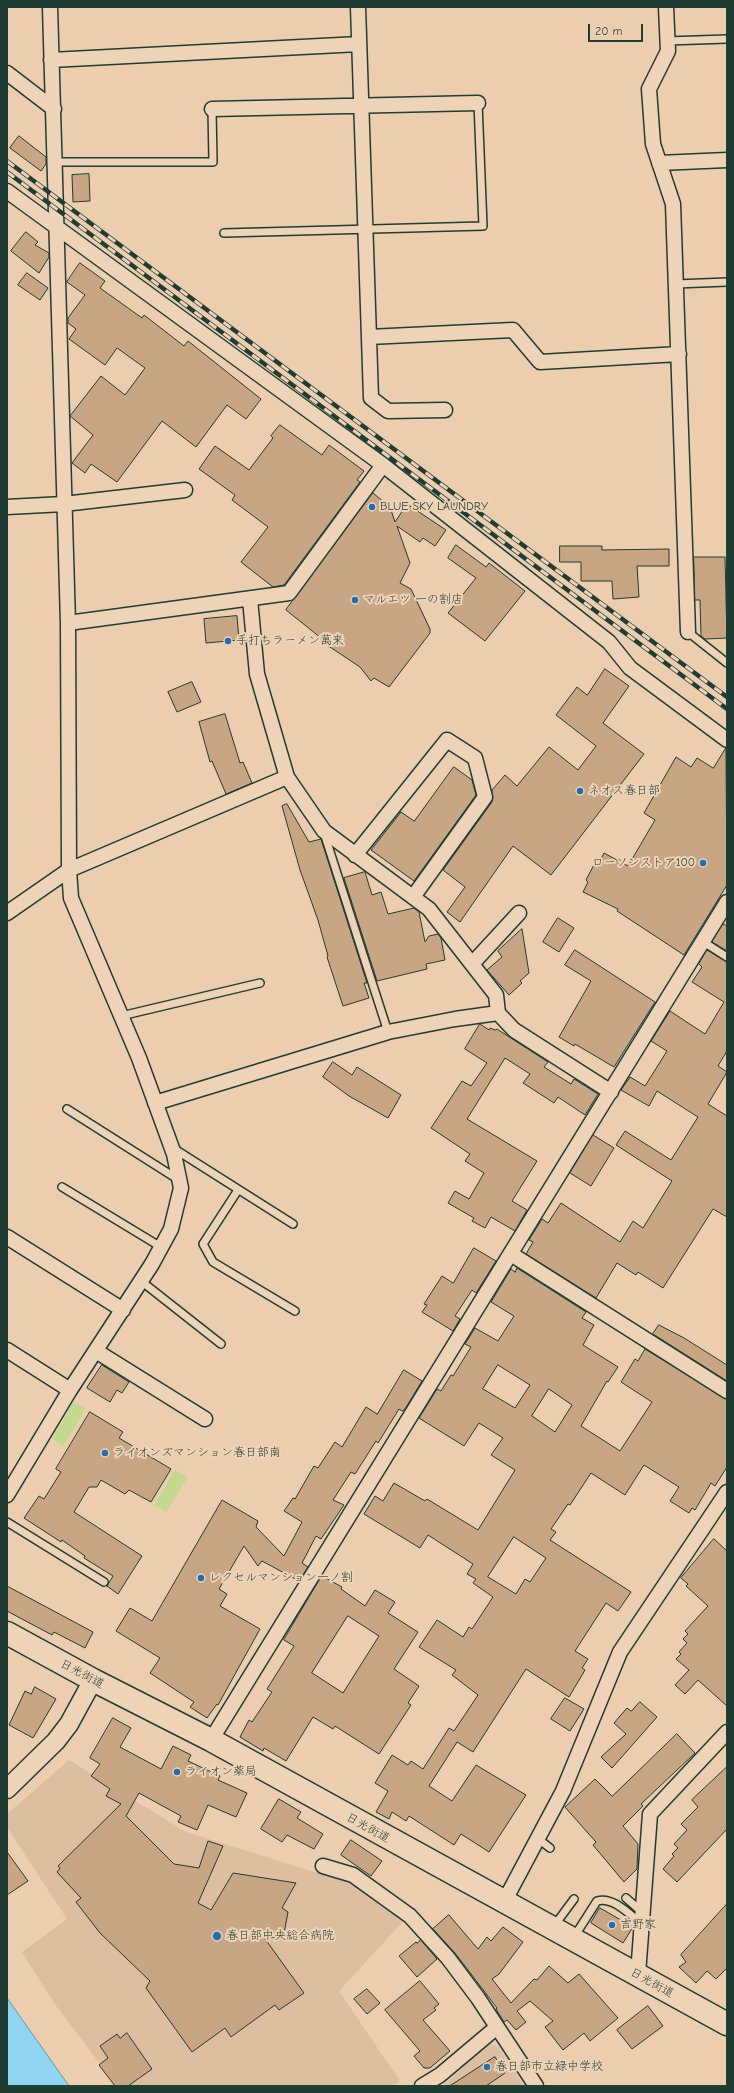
<!DOCTYPE html>
<meta charset="utf-8">
<style>
body{margin:0}
#map{position:relative;width:734px;height:2093px;overflow:hidden;background:#eccdae;font-family:"Comic Neue",sans-serif}
canvas{display:block}
.frame{position:absolute;inset:0;border:8px solid #1f3d34;pointer-events:none}
.scale{position:absolute;left:588px;top:24px;width:55px;height:18px;box-sizing:border-box;border:2px solid #1f3d34;border-top:0;padding-left:5px;font-size:12px;line-height:14px;white-space:nowrap;color:#1f3d34;-webkit-text-stroke:3px #efd3b6;paint-order:stroke}
</style>
<div id="map">
<canvas width="734" height="2093"></canvas>
<div class="frame"></div>
<div class="scale">20 m</div>
</div>
<script>
const ctx = document.querySelector('canvas').getContext('2d');
ctx.lineJoin = 'round';
function fillPath(path, color) {
  ctx.fillStyle = color;
  ctx.fill(path, 'evenodd');
}
function trace(path, color, width, dash) {
  ctx.strokeStyle = color;
  ctx.lineWidth = width;
  ctx.lineCap = dash ? 'butt' : 'round';
  ctx.setLineDash(dash || []);
  ctx.stroke(path);
}
function label(font, color, halo, rows, align = 'center') {
  ctx.font = font + ' "Comic Neue","Klee One",sans-serif';
  ctx.lineWidth = 4;
  ctx.setLineDash([]);
  ctx.textBaseline = 'middle';
  ctx.strokeStyle = halo;
  ctx.fillStyle = color;
  for (const [text, x, y, turn = 0] of rows) {
    ctx.save();
    ctx.translate(x, y);
    ctx.rotate((+turn || 0) * Math.PI / 180);
    ctx.textAlign = isNaN(turn) ? turn : align;
    if (halo) ctx.strokeText(text, 0, 0);
    ctx.fillText(text, 0, 0);
    ctx.restore();
  }
}
fillPath(new Path2D(`
 M69 1760 186 1832 356 1885 407 1917 339 1991 400 2081 393 2086H117L54 2003 22 1952 67 1919 7 1827V1814Z
 M489 2043 498 2047 524 2086H443Z`), '#ddbe9f');
fillPath(new Path2D(`
 M74 1402 86 1409 63 1446 52 1439Z
 M175 1470 188 1477 166 1512 154 1505Z`), '#c2d98f');
const water = new Path2D(`
 M7 1998 69 2086H7Z`);
fillPath(water, '#90d6f2');
trace(water, '#6399a6', 1);
const building = new Path2D(`
 M19 136 46 157V164L41 171 10 148Z
 M89 174 90 201 73 202 72 175Z
 M26 232 38 242 35 245 49 253V257L39 273 11 251Z
 M80 263 105 281 100 288 142 318 144 315 184 346 188 341 261 399 246 419 227 405 196 447 162 421 117 482 91 464 85 473 72 463 93 435 70 416 101 376 125 395 145 368 117 348 105 365 69 339 76 329 68 323V318L85 295 67 282Z
 M27 273 48 288 40 300 18 285Z
 M280 425 322 455 329 445 364 471 357 480 360 482 284 585 273 587 241 562 268 527 232 500 235 495 199 469 215 446 249 470 273 438 271 436Z
 M373 493 390 507 395 522 407 504 446 530 435 546 423 538 420 542 397 526 410 563 400 583 411 589 430 629V633L389 687 374 678 371 681 360 667 321 641V638L286 610Z
 M456 545 486 567 489 563 525 591 485 641 448 613 476 578 448 558Z
 M560 546H602V550L669 549V566H637L639 597 613 599 612 581H581V562H560Z
 M694 557H725L727 638 705 639 701 636 700 600H695Z
 M237 616 239 640 206 643 204 619Z
 M605 669 629 686 603 723 644 754 551 875 513 846 460 922 447 912 465 887 443 870 492 802V790L505 775 517 786 549 747 578 770 596 746 556 715 577 687 587 695Z
 M192 682 201 702 177 712 168 692Z
 M225 714 240 763 243 762 252 783 226 794 212 761 210 762 199 722Z
 M726 748 727 885 684 955 617 911 618 909 583 892 588 882 586 880 597 859 600 861 604 853 628 866 655 820 644 813 676 757 691 767 697 758 713 768Z
 M454 767 472 780 476 795 414 881 371 850 401 812 414 821Z
 M287 804 309 842 321 839 367 983H364L369 998 343 1006 327 957 328 956 318 920 300 870 282 806Z
 M365 872 372 895 381 892 388 914 414 908 419 912 425 942 429 936 438 934 441 938 445 960 426 964 427 969 377 981 344 878Z
 M558 918 574 928 559 952 543 942Z
 M723 924 727 926V951L712 942Z
 M522 929 529 973 520 981 522 983 509 995 487 970 502 957 498 951Z
 M575 950 655 1002 614 1067 575 1044 574 1046 559 1037 591 981 565 965Z
 M707 950 727 962V1051L718 1066 727 1072 708 1104 727 1116V1217L713 1209 663 1288 638 1272 636 1275 617 1263 596 1298 526 1254 533 1242 529 1240 542 1219 548 1223 561 1203 620 1242 633 1221 643 1228 672 1181 616 1145 625 1131 671 1160 698 1117 657 1091 649 1106 621 1090 630 1077 645 1086 667 1051 651 1041 670 1011 705 1034 724 1002 692 982 702 967 699 964Z
 M480 1024 489 1030 490 1028 495 1030 497 1029 548 1062 544 1067 571 1084 574 1079 598 1094 585 1115 558 1097 554 1103 523 1083 530 1074 505 1058 467 1119 537 1161 512 1201 527 1210 515 1231 491 1217 485 1228 472 1221 474 1218 448 1203 455 1191 469 1199 484 1173 465 1161 470 1154 431 1128 462 1081 471 1086 487 1063 465 1049Z
 M333 1062 352 1075 357 1067 401 1095 388 1118 349 1096 323 1077Z
 M593 1135 614 1148 591 1186 570 1173Z
 M474 1248 496 1261 476 1293 472 1290 455 1316 460 1319 453 1331 422 1312 427 1305 424 1304 442 1276 453 1283Z
 M517 1268 586 1312 582 1318 594 1325 583 1345 618 1367 608 1382 607 1381 581 1426 620 1451 652 1402 621 1382 635 1359 638 1361 645 1349 727 1399V1467L715 1486 711 1483 695 1510 692 1508 689 1513 670 1501 679 1487 644 1465 625 1495 591 1473 570 1505 568 1504 551 1529 556 1532 550 1540 631 1592 618 1611 606 1603 575 1651 588 1659 582 1668 585 1670 569 1697 526 1669 473 1752 457 1742 429 1786 452 1801 476 1765 526 1795 489 1852 461 1834 454 1845 409 1816 406 1821 392 1812 389 1819 376 1812 388 1791 375 1783 392 1755 408 1765 411 1761 423 1769 449 1728 454 1731 478 1695 452 1675 456 1670 419 1647 437 1620 463 1637 469 1627 472 1629 493 1597 473 1583 476 1579 467 1574 473 1564 428 1535 420 1548 364 1514 375 1496 383 1501 394 1483 425 1501 427 1499 478 1530 515 1470 491 1455 503 1438 479 1423 464 1446 419 1418 437 1389 441 1391 451 1375 453 1376 471 1347 465 1344 475 1328 498 1341 514 1316 491 1302 511 1269 515 1272ZM498 1365 530 1385 515 1408 483 1389ZM549 1389 572 1405 555 1432 532 1416ZM514 1537 546 1558 530 1582 525 1579 516 1594 488 1577Z
 M659 1325 684 1338 727 1365V1381L653 1334Z
 M102 1365 129 1382 122 1393 117 1390 110 1402 87 1388Z
 M404 1370 422 1381 405 1409 402 1411 399 1409 378 1443 376 1441 355 1474 351 1472 333 1500 344 1505 321 1539 316 1536 302 1563 308 1567 299 1581 262 1561 258 1566 244 1546 219 1589 227 1594 220 1606 260 1629 218 1705 217 1704 207 1718 190 1707 194 1702 150 1673 160 1658 116 1631 130 1608 152 1621 222 1500 258 1521 256 1527 284 1556 302 1522 284 1511 293 1498 295 1499 314 1466 318 1468 335 1442 342 1447 366 1407 377 1414Z
 M90 1412 123 1432 119 1438 171 1469 151 1502 129 1490 125 1494 101 1480 97 1487H89L74 1512 142 1556 118 1594 107 1586 113 1576 84 1558 85 1556 62 1540 61 1542 24 1518 39 1496 44 1499 61 1472 56 1469Z
 M714 1539 727 1551V1706L698 1680 685 1694 675 1685 689 1670 676 1659 681 1654 679 1652 687 1643 683 1639 688 1634 685 1631 708 1606 686 1586 688 1584 681 1578Z
 M322 1576 342 1587 341 1589 365 1606 375 1590 395 1602 388 1613 418 1632 394 1669 419 1686 408 1703 411 1705 379 1754 335 1726 333 1729 313 1717 286 1761 264 1748 263 1751 240 1737 249 1720 252 1722 272 1692 267 1689 294 1646 284 1640ZM348 1616 379 1636 343 1693 312 1673Z
 M7 1586 93 1632 85 1648 54 1632 52 1635 7 1611Z
 M35 1687 56 1699 33 1738 9 1725 25 1691 31 1694Z
 M565 1698 584 1709 570 1731 551 1719Z
 M640 1702 657 1717 612 1768 601 1757 626 1734 614 1723 627 1708 631 1711Z
 M113 1718 131 1728 120 1747 161 1769 173 1746 191 1755 188 1761 220 1776 218 1780 247 1793 236 1817 208 1805 197 1830 178 1822 181 1816 139 1793 126 1816 174 1864 199 1868 208 1841 223 1846 198 1903 211 1910 233 1873 296 1883 282 1908 288 1912 283 1939 263 1936 304 1993 279 2010 275 2005 231 2037 225 2028 192 2052 146 1988 150 1981 100 1933 76 1902 81 1898 57 1872 60 1868 58 1866 121 1804 106 1796 110 1789 91 1776 100 1764 90 1758Z
 M677 1734 695 1753 641 1804 643 1806 623 1826 638 1844 637 1869 624 1882 593 1845 596 1842 587 1832 565 1807 595 1779 612 1796Z
 M727 1767V1829L677 1882 663 1869 674 1856 672 1854 678 1848 674 1844 687 1830 681 1824 698 1807 692 1800Z
 M279 1799 301 1812 297 1818 323 1834 314 1849 287 1835 282 1842 261 1829Z
 M351 1840 382 1861 371 1876 341 1855Z
 M7 1852 28 1881 7 1895Z
 M727 1904V1968L716 1979 707 1971 696 1983 679 1967 686 1962 681 1955Z
 M600 1908 633 1927 623 1943 591 1923Z
 M449 1915 478 1949 487 1937 491 1941 503 1927 523 1942 499 1974 492 1979 511 2003 534 1979 537 1980 549 1966 568 1983 579 1974 618 2018 590 2041 584 2033 563 2050 545 2027 553 2021 530 2001 517 2011 526 2022 516 2030 507 2020 504 2022 496 2009 497 2008 455 1953 433 1929Z
 M421 1940 437 1959 417 1977 399 1956 416 1942 417 1943Z
 M420 1981 439 2004 434 2008 436 2010 423 2020 450 2051 430 2068H424L414 2056 420 2051 385 2010Z
 M367 1989 380 2003 367 2014 354 1999Z
 M648 2006 663 2026 632 2049 617 2030Z
 M127 2033 152 2069 128 2086H115L99 2065 108 2058 100 2046 117 2034 120 2038Z
 M495 2057 505 2073 486 2086H450Z`);
fillPath(building, '#c8a684');
trace(building, '#1f3d34', 1);
const service = new Path2D(`
 M667 41 727 39
 M55 162H213L212 109
 M224 233 483 226 478 103
 M676 284 727 282
 M688 632 727 663
 M324 833 388 1032
 M702 941 727 957
 M121 1016 260 983
 M67 1109 179 1180
 M173 1148 293 1224
 M62 1187 161 1247
 M238 1190 203 1244 213 1262 295 1311
 M141 1281 221 1344
 M7 1522 104 1582
 M537 1838 550 1848
 M626 1898 642 1912
 M554 1926 574 1899
 M574 1937 597 1901C613 1896 630 1915 642 1924`);
const minor = new Path2D(`
 M358 7 371 398 388 411 445 410
 M666 7 668 51 649 89 653 144 673 204 688 632
 M51 60 359 44
 M7 73 54 109
 M212 109 478 103
 M659 163 727 160
 M7 191 383 465 609 642 630 668 727 740
 M369 337 513 330 540 362 679 354
 M7 507 64 504 185 490
 M250 599 257 674 287 777 324 831 429 909 496 995 498 1013 514 1030 611 1092
 M68 623 289 593 383 465
 M355 855 447 740 475 758 485 797 413 897
 M7 913 69 870 287 777
 M472 964 519 913
 M155 1103 388 1032 455 1019 498 1013
 M7 1237 123 1310
 M511 1254 727 1391
 M7 1350 70 1390
 M96 1351 205 1419
 M7 1495 70 1390 152 1264 171 1229 181 1188 174 1154 139 1058 71 898 69 870 68 623 50 7
 M211 1740 727 902
 M323 1866 353 1875 410 1916 448 1958 478 1998 536 2086
 M504 1902 563 1791 620 1652 727 1492
 M638 1974 650 1814 727 1732
 M422 2086 440 2075 497 2027`);
const tertiary = new Path2D(`
 M7 1789 56 1741 69 1724 93 1680`);
const trunk = new Path2D(`
 M7 1633 93 1680 211 1740 727 2024`);
trace(service, '#1f3d34', 10);
trace(minor, '#1f3d34', 17);
trace(tertiary, '#1f3d34', 21);
trace(trunk, '#1f3d34', 25);
trace(service, '#efd3b6', 7);
trace(minor, '#efd3b6', 14);
trace(tertiary, '#efd3b6', 18);
trace(trunk, '#efd3b6', 22);
const rail = new Path2D(`
 M7 161 727 697
 M7 172 727 709`);
trace(rail, '#1f3d34', 4.5);
trace(rail, '#efd3b6', 3, [9]);
for (const [x, y, r, color] of [
 [372,507,4,"#1f6fb2"],
 [355,600,4,"#1f6fb2"],
 [228,641,4,"#1f6fb2"],
 [580,791,4,"#1f6fb2"],
 [703,863,4,"#1f6fb2"],
 [105,1453,4,"#1f6fb2"],
 [201,1578,4,"#1f6fb2"],
 [177,1772,4,"#1f6fb2"],
 [612,1925,4,"#1f6fb2"],
 [217,1936,5,"#1f6fb2"],
 [487,2067,4,"#1f6fb2"]
]) {
  const dot = new Path2D();
  dot.arc(x, y, r, 0, 2 * Math.PI);
  ctx.fillStyle = color;
  ctx.fill(dot);
  trace(dot, '#efd3b6', 1.5);
}
label('12px', '#1f3d34', '#efd3b6', [
 ["BLUE SKY LAUNDRY",380,507],
 ["マルエツ 一の割店",363,600],
 ["手打ちラーメン萬来",236,641],
 ["ネオス春日部",588,791],
 ["ローソンストア100",695,863,"right"],
 ["ライオンズマンション春日部南",113,1453],
 ["レクセルマンション一ノ割",209,1578],
 ["ライオン薬局",185,1772],
 ["吉野家",620,1925],
 ["春日部中央総合病院",226,1936],
 ["春日部市立緑中学校",495,2067]
], 'left');
label('12px', '#1f3d34', '#efd3b6', [
 ["日光街道",82,1674,28],
 ["日光街道",368,1828,29],
 ["日光街道",652,1983,29]
]);
</script>
